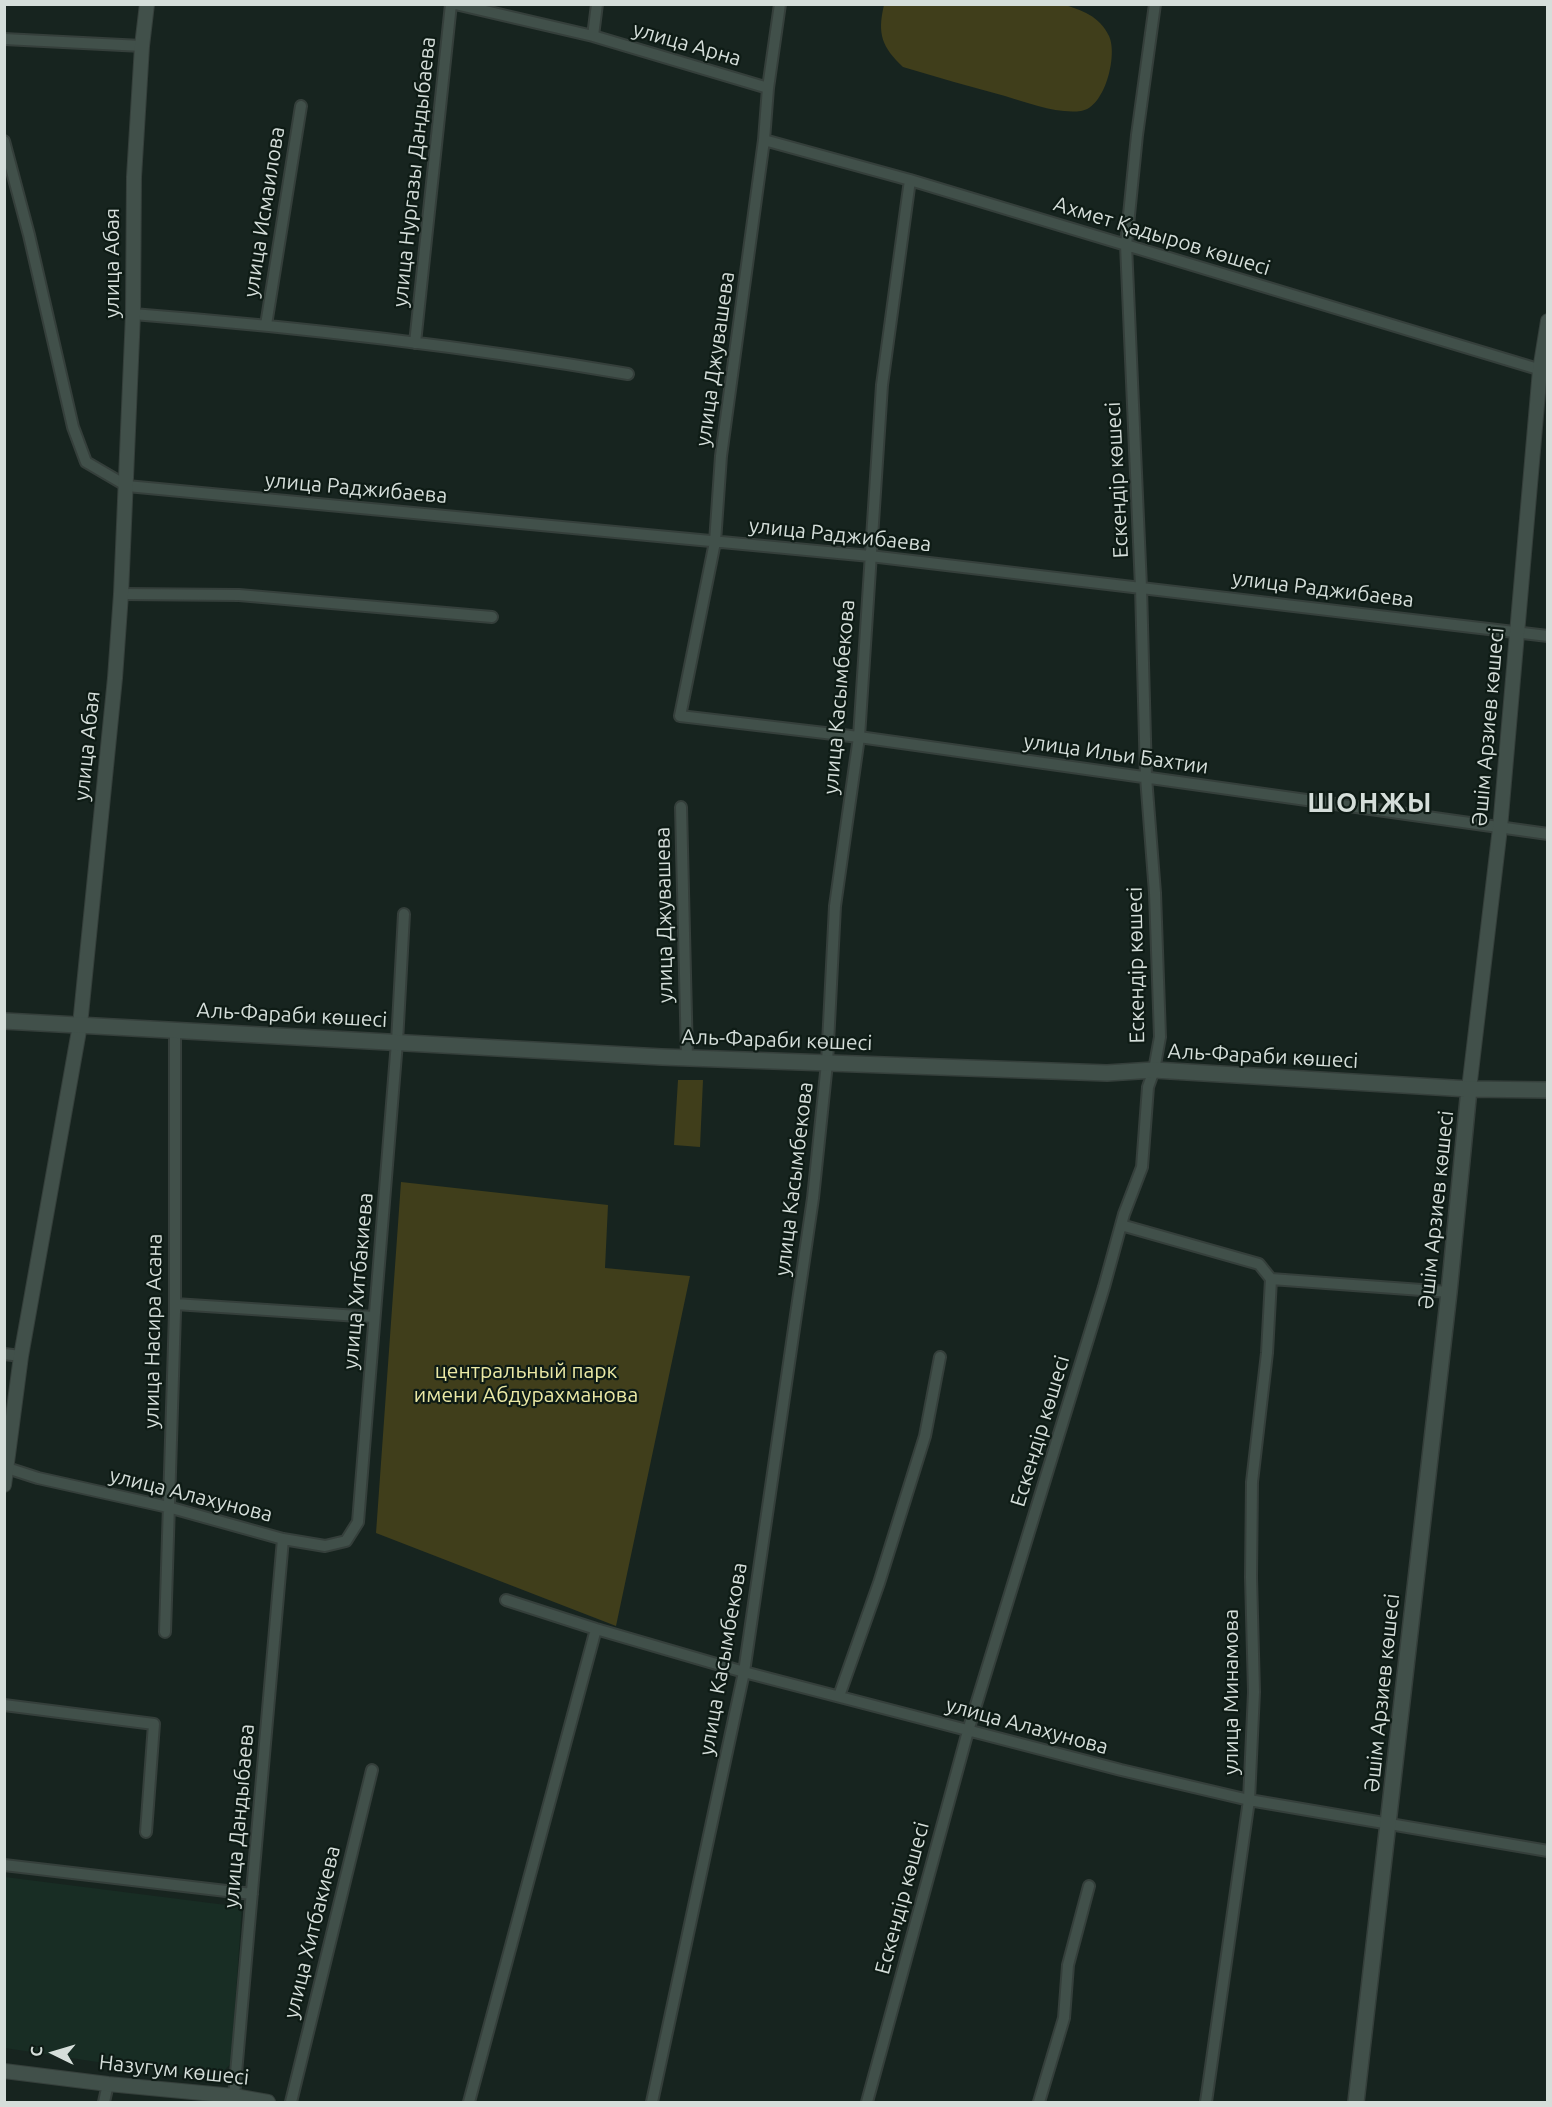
<!DOCTYPE html>
<meta charset="utf-8">
<style>
body{margin:0}
#map{position:relative;width:1552px;height:2107px;overflow:hidden;background:#17241f;font-family:Ubuntu,sans-serif}
canvas{display:block}
.frame{position:absolute;inset:0;border:6px solid #d5deda;pointer-events:none}
.north{position:absolute;left:24px;top:2023px;width:60px;height:60px;-webkit-text-stroke:4px #0e1b15;paint-order:stroke;rotate:275deg;font-size:16px;font-weight:700;line-height:24px;text-align:center;color:#d5deda}
.north::after{content:'';display:block;margin:auto;width:21px;height:27px;background:#d5deda;clip-path:polygon(50% 0,100% 100%,50% 72%,0 100%)}
</style>
<div id="map">
<canvas width="1552" height="2107"></canvas>
<div class="frame"></div>
<div class="north">С</div>
</div>
<script>
const ctx = document.querySelector('canvas').getContext('2d');
ctx.lineJoin = 'round';
function fillPath(path, color) {
  ctx.fillStyle = color;
  ctx.fill(path, 'evenodd');
}
function trace(path, color, width, dash) {
  ctx.strokeStyle = color;
  ctx.lineWidth = width;
  ctx.lineCap = dash ? 'butt' : 'round';
  ctx.setLineDash(dash || []);
  ctx.stroke(path);
}
function label(font, color, halo, rows, align = 'center') {
  ctx.font = font + ' Ubuntu,sans-serif';
  ctx.lineWidth = 4.5;
  ctx.setLineDash([]);
  ctx.textBaseline = 'middle';
  ctx.strokeStyle = halo;
  ctx.fillStyle = color;
  for (const [text, x, y, turn = 0] of rows) {
    ctx.save();
    ctx.translate(x, y);
    ctx.rotate((+turn || 0) * Math.PI / 180);
    ctx.textAlign = isNaN(turn) ? turn : align;
    if (halo) ctx.strokeText(text, 0, 0);
    ctx.fillText(text, 0, 0);
    ctx.restore();
  }
}
fillPath(new Path2D(`
 M5 1877 242 1907 231 2063 216 2080 5 2048Z`), '#182d24');
fillPath(new Path2D(`
 M884 5 1062 4C1081 10 1100 16 1109 36 1118 55 1105 108 1081 111 1057 114 1028 103 1005 96 971 87 937 77 903 67 882 47 877 34 884 5Z
 M678 1080H703L700 1147 674 1145Z
 M401 1182 608 1205 605 1268 690 1276 616 1626 376 1533Z`), '#403e1b');
const minor = new Path2D(`
 M455 4 593 36 768 88
 M780 4 768 88 764 140 721 456 715 542 680 716 859 737 1548 834
 M593 36 597 4
 M4 39 142 46
 M764 140 910 180 1548 372
 M4 141 29 235 73 427 86 462 127 486 870 556 1548 636
 M133 314C299 327 464 346 628 374
 M266 325 301 106
 M415 343 451 4
 M121 594 239 595 492 617
 M681 807 687 1058
 M1121 1225 1259 1264 1271 1279 1449 1292
 M175 1304 374 1317
 M4 1354 21 1356
 M4 1467 38 1478 168 1507 283 1539 325 1546 346 1541 358 1522 397 1042 404 914
 M506 1600 596 1629 744 1672 1121 1770 1249 1800 1548 1851
 M165 1632 175 1312V1030
 M839 1696 879 1583 925 1436 940 1357
 M4 1705 154 1724 146 1832
 M4 1865 252 1894
 M234 2096 283 1539
 M104 2102 108 2084
 M291 2102 372 1770
 M469 2102 596 1629
 M652 2102 744 1672 813 1198 827 1063 835 906 859 737 882 385 910 180
 M867 2102 968 1731 1104 1287 1124 1214 1142 1167 1148 1087 1154 1070 1160 1037 1155 893 1146 777 1141 587 1126 245 1137 135 1155 4
 M1039 2102 1064 2018 1068 1965 1089 1886
 M1206 2102 1249 1800 1254 1692 1251 1577 1252 1482 1267 1353 1271 1279`);
const tertiary = new Path2D(`
 M1469 1089 1500 828 1540 370 1548 321
 M4 1485 21 1356 80 1025 115 678 121 594 133 314 134 177 142 46 147 4
 M4 2071 108 2084 234 2096 268 2102`);
const secondary = new Path2D(`
 M4 1021 662 1057 1107 1073 1154 1070 1469 1089 1548 1090
 M1356 2102 1449 1292 1469 1089`);
trace(minor, '#353f3b', 14);
trace(tertiary, '#353f3b', 16);
trace(secondary, '#353f3b', 18);
trace(minor, '#41504a', 10);
trace(tertiary, '#41504a', 14);
trace(secondary, '#41504a', 15);
label('21px', '#d5deda', '#0e1b15', [
 ["улица Арна",687,44,16],
 ["улица Нургазы Дандыбаева",414,172,-84],
 ["улица Исмаилова",264,212,-81],
 ["Ахмет Қадыров көшесі",1162,236,17],
 ["улица Абая",112,263,-90],
 ["улица Джувашева",715,359,-82],
 ["Ескендір көшесі",1117,480,-93],
 ["улица Раджибаева",356,488,5],
 ["улица Раджибаева",840,535,6],
 ["улица Раджибаева",1323,589,7],
 ["улица Касымбекова",839,697,-85],
 ["Әшім Арзиев көшесі",1488,727,-85],
 ["улица Абая",87,746,-84],
 ["улица Ильи Бахтии",1116,754,8],
 ["улица Джувашева",664,915,-91],
 ["Ескендір көшесі",1136,965,-91],
 ["Аль-Фараби көшесі",292,1015,3],
 ["Аль-Фараби көшесі",777,1040,2],
 ["Аль-Фараби көшесі",1263,1056,3],
 ["улица Касымбекова",794,1179,-83],
 ["Әшім Арзиев көшесі",1436,1210,-84],
 ["улица Хитбакиева",358,1281,-85],
 ["улица Насира Асана",153,1331,-89],
 ["Ескендір көшесі",1040,1431,-73],
 ["улица Алахунова",191,1495,14],
 ["улица Касымбекова",723,1659,-80],
 ["улица Минамова",1231,1692,-90],
 ["Әшім Арзиев көшесі",1382,1693,-84],
 ["улица Алахунова",1027,1726,15],
 ["улица Дандыбаева",239,1816,-85],
 ["Ескендір көшесі",902,1898,-75],
 ["улица Хитбакиева",312,1932,-76],
 ["Назугум көшесі",174,2070,6]
]);
label('21px', '#ebe9a5', '#0e1b15', [
 ["центральный парк",526,1371],
 ["имени Абдурахманова",526,1395]
]);
ctx.letterSpacing = '1.5px';
label('bold 27px', '#d5deda', '#0e1b15', [
 ["ШОНЖЫ",1370,803]
]);
ctx.letterSpacing = '0px';
</script>
